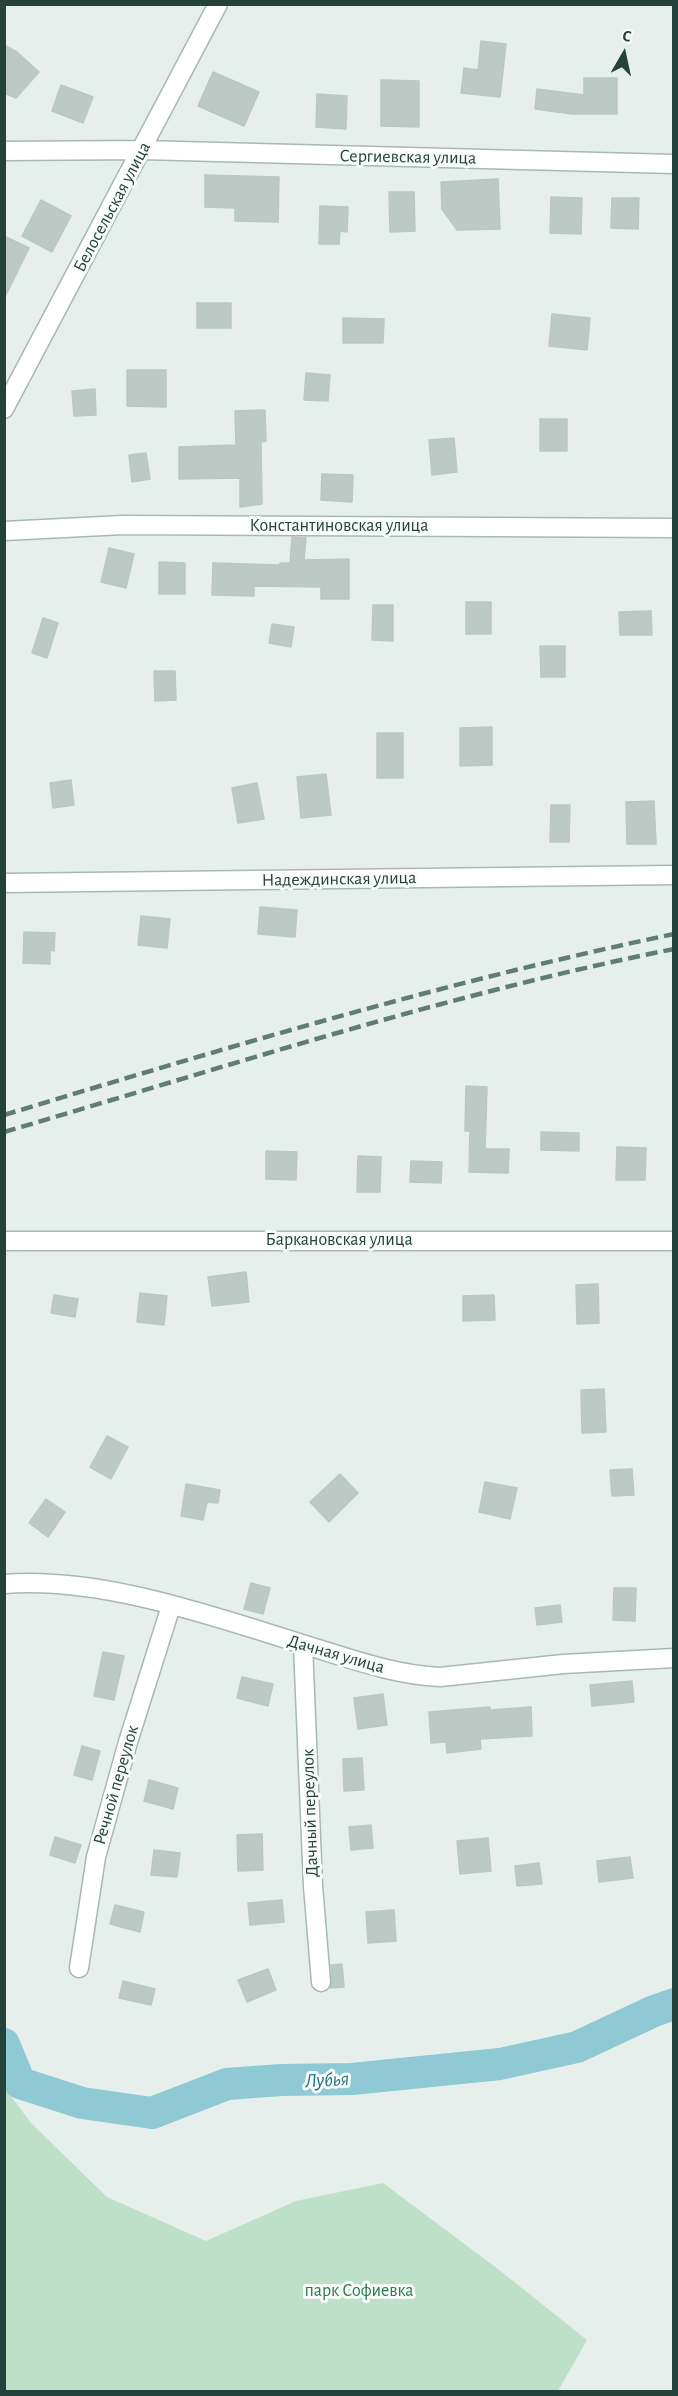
<!DOCTYPE html>
<meta charset="utf-8">
<style>
body{margin:0}
#map{position:relative;width:678px;height:2396px;overflow:hidden;background:#e6efeb;font-family:"Alegreya Sans",sans-serif}
canvas{display:block}
.frame{position:absolute;inset:0;border:6px solid #24423a;pointer-events:none}
.north{position:absolute;left:594px;top:24px;width:60px;height:60px;-webkit-text-stroke:4px #f7fbf9;paint-order:stroke;rotate:9deg;font-size:16px;font-weight:700;line-height:24px;text-align:center;color:#24423a}
.north::after{content:'';display:block;margin:auto;width:21px;height:27px;background:#24423a;clip-path:polygon(50% 0,100% 100%,50% 72%,0 100%)}
</style>
<div id="map">
<canvas width="678" height="2396"></canvas>
<div class="frame"></div>
<div class="north">С</div>
</div>
<script>
const ctx = document.querySelector('canvas').getContext('2d');
ctx.lineJoin = 'round';
function fillPath(path, color) {
  ctx.fillStyle = color;
  ctx.fill(path, 'evenodd');
}
function trace(path, color, width, dash) {
  ctx.strokeStyle = color;
  ctx.lineWidth = width;
  ctx.lineCap = dash ? 'butt' : 'round';
  ctx.setLineDash(dash || []);
  ctx.stroke(path);
}
function label(font, color, halo, rows, align = 'center') {
  ctx.font = font + ' "Alegreya Sans",sans-serif';
  ctx.lineWidth = 6;
  ctx.setLineDash([]);
  ctx.textBaseline = 'middle';
  ctx.strokeStyle = halo;
  ctx.fillStyle = color;
  for (const [text, x, y, turn = 0] of rows) {
    ctx.save();
    ctx.translate(x, y);
    ctx.rotate((+turn || 0) * Math.PI / 180);
    ctx.textAlign = isNaN(turn) ? turn : align;
    if (halo) ctx.strokeText(text, 0, 0);
    ctx.fillText(text, 0, 0);
    ctx.restore();
  }
}
fillPath(new Path2D(`
 M5 2088 31 2123 107 2197 206 2241 296 2201 383 2183 498 2269 587 2340 558 2391H5Z`), '#bfe0c8');
trace(new Path2D(`
 M4 2044 20 2083 82 2103 152 2113 227 2084 281 2080 352 2079 500 2064 577 2047 654 2011 674 2004`), '#8ec9d4', 32);
const building = new Path2D(`
 M481 41 506 44 500 97 461 93 464 68 478 70Z
 M4 45 17 52 39 72 16 98 4 93Z
 M213 72 259 92 244 126 198 106Z
 M584 78H617V114H572L535 109 537 89 584 95Z
 M381 80 419 81V127L381 126Z
 M61 85 93 97 83 123 52 111Z
 M317 94 347 96 346 129 316 127Z
 M205 175 279 177 278 222 235 221V208L205 207Z
 M498 179 500 229 457 230 442 209 441 182Z
 M389 192H414L415 231 390 232Z
 M551 197 582 198 581 234 550 233Z
 M612 198H639L638 229 611 228Z
 M41 200 71 216 52 252 22 236Z
 M320 206 348 207 347 232 340 231 339 244H319Z
 M4 236 29 248 4 299Z
 M197 303H231V328H197Z
 M552 314 590 318 587 350 549 346Z
 M343 318 384 319 383 343H343Z
 M127 370H166V407L127 406Z
 M306 373 330 375 328 401 304 400Z
 M95 389 96 415 74 416 72 391Z
 M265 410 266 441 261 442 262 504 240 507V478L179 479V447L236 445 235 411Z
 M540 419H567V451H540Z
 M454 438 457 472 432 475 429 440Z
 M146 453 150 479 132 482 129 455Z
 M322 474 353 475 352 502 321 500Z
 M292 537 306 538 304 560 349 559V599H321V587L254 586V596L212 595 213 563 280 565V563H290Z
 M109 548 134 554 126 588 101 582Z
 M159 562 185 563V594H159Z
 M466 602H491V634H466Z
 M373 605H393V641L372 640Z
 M651 611 652 635H620L619 612Z
 M43 618 58 623 47 658 32 653Z
 M272 624 294 627 291 647 269 643Z
 M540 646H565V677H541Z
 M154 671H175L176 700 155 701Z
 M492 727V765L460 766V728Z
 M377 733H403V778H377Z
 M326 774 331 815 301 818 297 777Z
 M71 780 74 805 53 808 50 783Z
 M257 783 264 819 238 823 232 788Z
 M654 801 656 844H627L626 802Z
 M551 805H570L569 842H550Z
 M260 907 297 910 295 937 258 934Z
 M141 916 170 919 167 948 138 945Z
 M24 932 55 933 54 951 50 950V964L23 963Z
 M466 1086 487 1087 485 1149H509L508 1173 469 1172 470 1131H465Z
 M541 1132 579 1133V1151L541 1150Z
 M617 1147 646 1148 645 1180H616Z
 M266 1151 297 1152 296 1180 266 1179Z
 M358 1156 381 1157 380 1192H357Z
 M411 1161 442 1162 441 1183 410 1182Z
 M246 1272 249 1302 212 1306 208 1277Z
 M598 1284 599 1323 577 1324 576 1285Z
 M140 1293 167 1296 164 1325 137 1322Z
 M54 1295 78 1299 75 1317 51 1313Z
 M494 1295 495 1320 463 1321V1296Z
 M604 1389 606 1432 582 1433 581 1390Z
 M107 1436 128 1447 111 1479 90 1467Z
 M632 1469 634 1495 612 1496 610 1470Z
 M340 1474 358 1493 329 1522 310 1502Z
 M485 1482 517 1488 510 1519 479 1512Z
 M186 1484 220 1490 218 1503 207 1502 203 1520 181 1516Z
 M46 1499 65 1512 48 1537 29 1523Z
 M251 1583 270 1588 263 1614 244 1609Z
 M614 1588H636L635 1621 613 1620Z
 M560 1605 562 1622 537 1625 535 1608Z
 M103 1652 124 1656 114 1700 94 1696Z
 M242 1677 273 1684 268 1706 237 1698Z
 M632 1681 634 1702 592 1706 590 1685Z
 M383 1694 387 1725 358 1729 354 1698Z
 M490 1707V1710L531 1707 532 1736 480 1739 481 1749 447 1753 446 1742 431 1743 429 1712Z
 M82 1746 100 1751 92 1780 74 1775Z
 M362 1758 364 1790 344 1791 343 1759Z
 M149 1780 178 1788 173 1809 144 1801Z
 M371 1825 373 1848 351 1850 349 1827Z
 M262 1834 263 1870 238 1871 237 1835Z
 M55 1837 81 1845 75 1863 50 1855Z
 M488 1838 491 1871 460 1874 457 1841Z
 M154 1850 180 1853 177 1877 151 1875Z
 M630 1857 633 1878 599 1882 597 1861Z
 M539 1863 542 1884 517 1886 515 1866Z
 M282 1900 284 1922 250 1925 248 1903Z
 M115 1905 144 1912 140 1932 110 1924Z
 M394 1910 396 1941 368 1943 366 1912Z
 M342 1964 344 1987 330 1988 332 1981 331 1965Z
 M268 1969 276 1990 247 2002 238 1980Z
 M123 1981 155 1989 151 2005 119 1998Z`);
fillPath(building, '#bbcac4');
trace(building, '#b8c9c2', 1.5);
const street = new Path2D(`
 M4 151 142 150 674 164
 M4 409 218 4
 M4 531 123 525 674 528
 M4 883 674 875
 M4 1241H674
 M4 1584C103 1576 218 1618 312 1647 354 1660 396 1675 440 1677L563 1664 674 1658
 M303 1645 313 1886 321 1982
 M79 1968 96 1857 128 1742 171 1606`);
trace(street, '#a8b8b2', 21);
trace(street, '#fff', 18);
trace(new Path2D(`
 M4 1115C225 1048 448 981 674 934
 M4 1132C226 1067 447 994 674 949`), '#5f7d75', 4.5, [12, 6]);
label('18px', '#24423a', '#f7fbf9', [
 ["Сергиевская улица",408,157,1],
 ["Белосельская улица",112,207,-62],
 ["Константиновская улица",339,526],
 ["Надеждинская улица",339,879,-1],
 ["Баркановская улица",339,1240],
 ["Дачная улица",336,1654,16],
 ["Речной переулок",116,1785,-74],
 ["Дачный переулок",310,1813,-92]
]);
label('18px', '#2d7a4b', '#f7fbf9', [
 ["парк Софиевка",359,2291]
]);
label('italic 20px', '#1c6f80', '#f7fbf9', [
 ["Лубья",327,2080,-3]
]);
</script>
